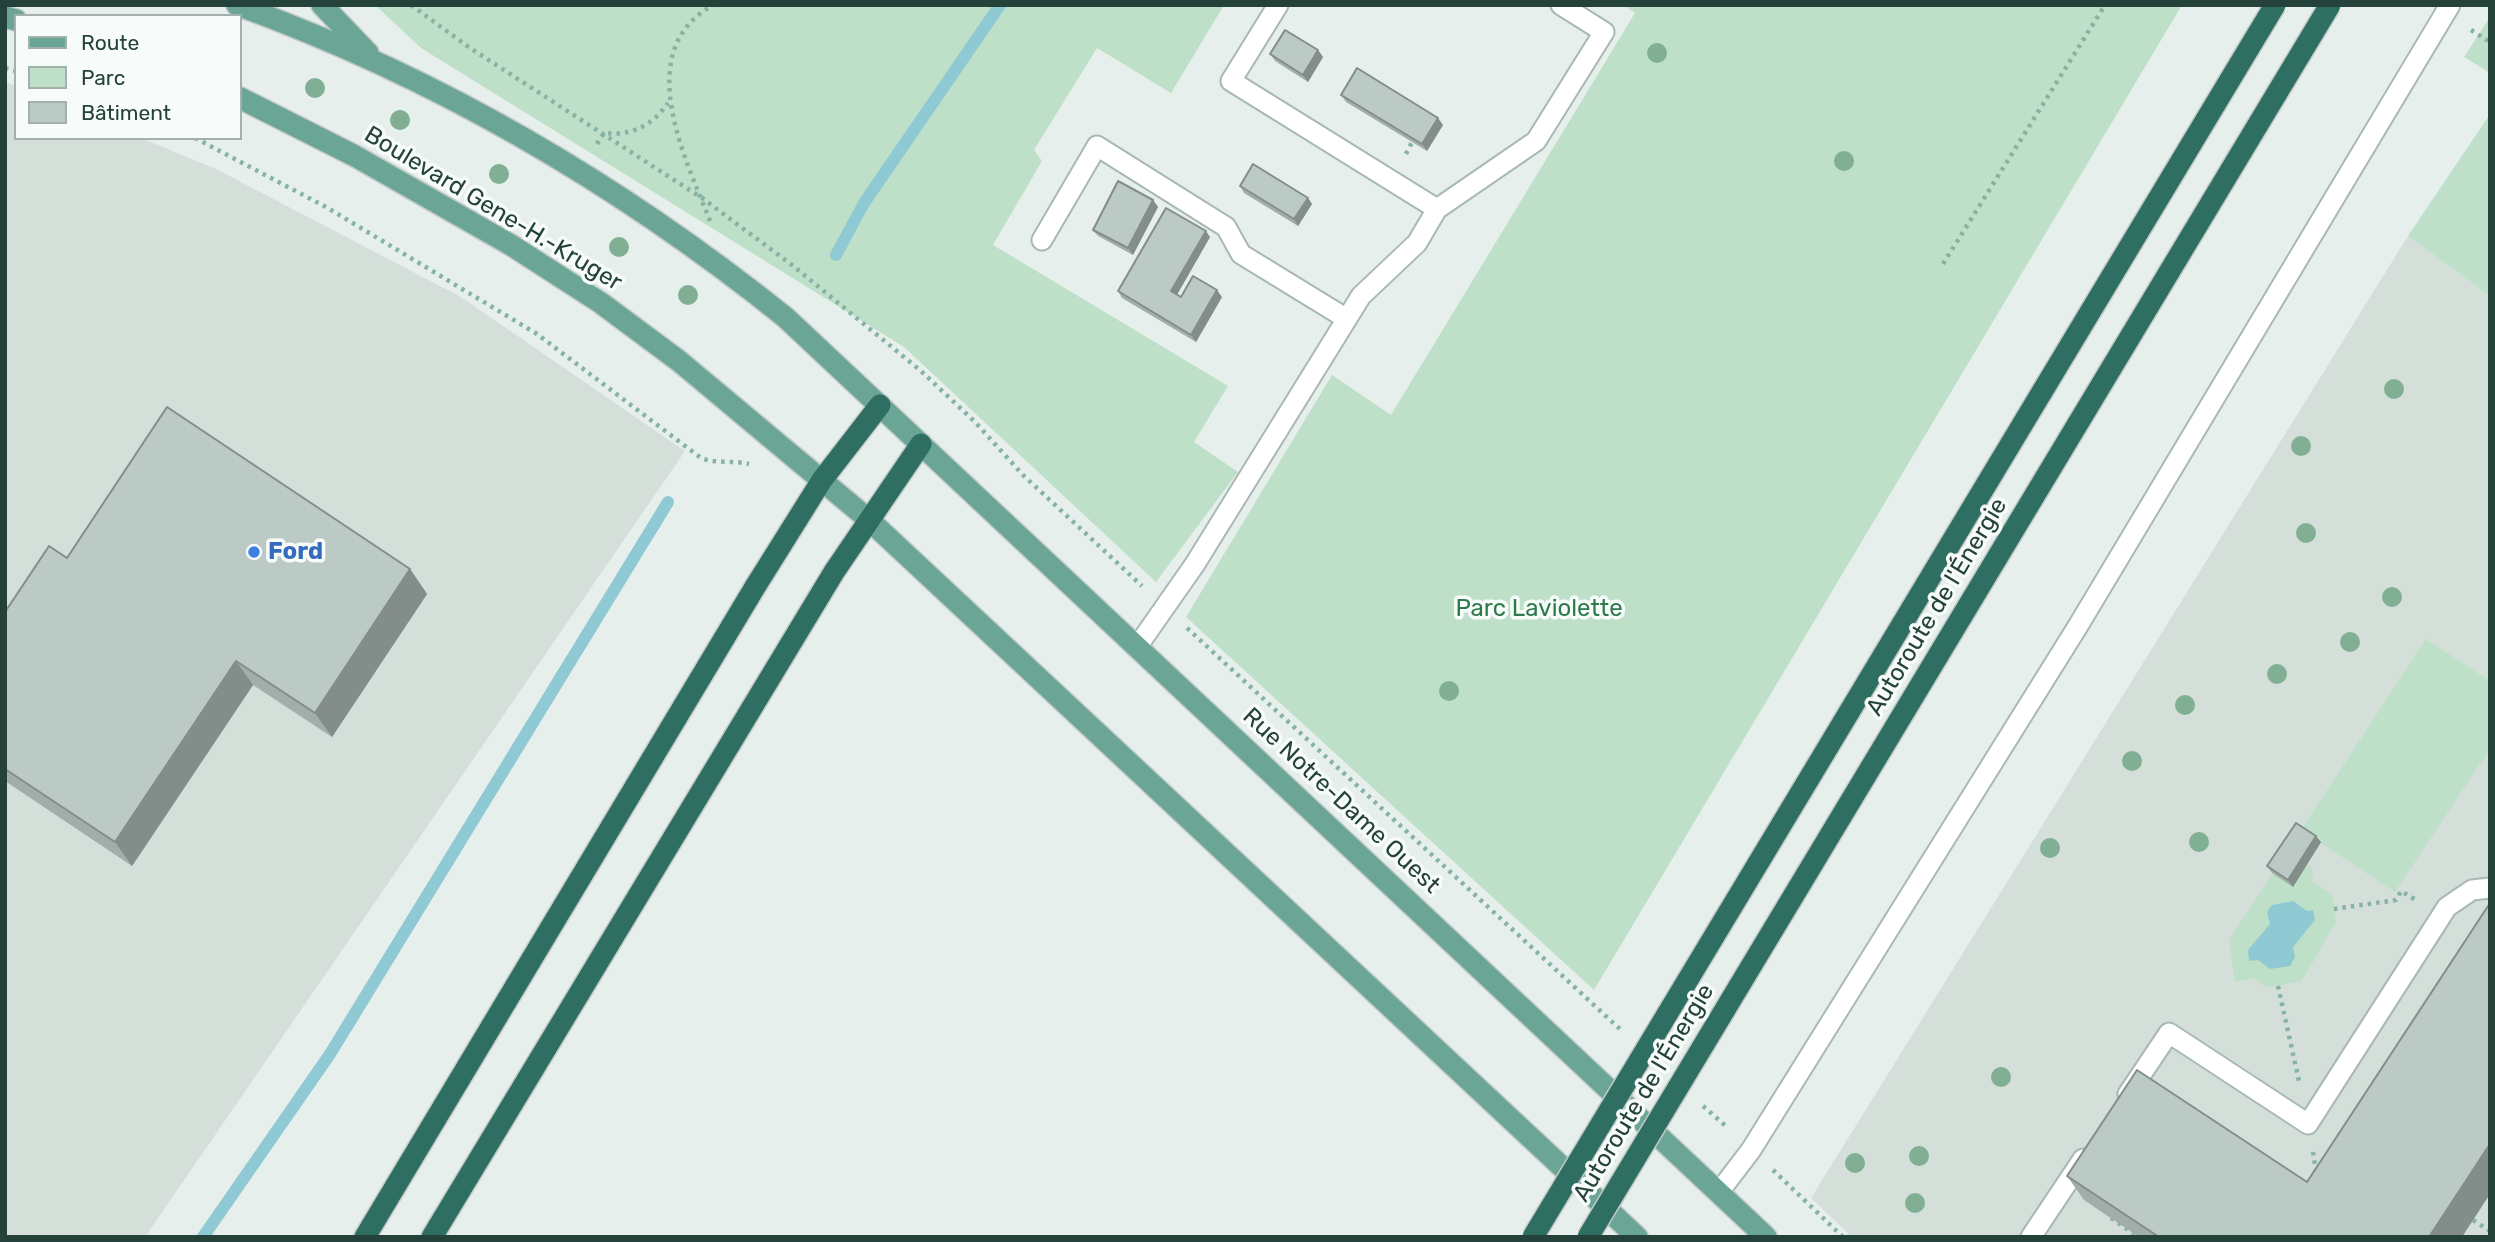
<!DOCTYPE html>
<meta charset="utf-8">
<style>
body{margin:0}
#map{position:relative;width:2495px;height:1242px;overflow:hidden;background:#e6efeb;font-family:Rubik,sans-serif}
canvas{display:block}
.frame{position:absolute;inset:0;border:7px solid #24423a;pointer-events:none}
.legend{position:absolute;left:14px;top:14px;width:228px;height:126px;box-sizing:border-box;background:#f7fbf9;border:2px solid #a3b1ad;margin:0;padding:9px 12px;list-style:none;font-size:21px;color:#24423a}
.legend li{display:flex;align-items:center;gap:14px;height:35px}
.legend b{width:35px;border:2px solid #a3b1ad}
</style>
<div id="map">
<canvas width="2495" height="1242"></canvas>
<div class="frame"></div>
<ul class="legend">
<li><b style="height:9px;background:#6aa596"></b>Route</li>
<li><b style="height:19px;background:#bfe0c8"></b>Parc</li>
<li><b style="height:19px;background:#bbcac4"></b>Bâtiment</li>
</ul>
</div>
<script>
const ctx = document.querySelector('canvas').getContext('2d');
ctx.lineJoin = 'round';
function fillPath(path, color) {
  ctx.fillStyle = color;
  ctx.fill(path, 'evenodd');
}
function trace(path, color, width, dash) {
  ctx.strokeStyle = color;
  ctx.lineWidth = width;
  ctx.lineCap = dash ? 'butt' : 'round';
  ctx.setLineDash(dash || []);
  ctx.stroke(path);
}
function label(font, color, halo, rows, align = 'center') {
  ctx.font = font + ' Rubik,sans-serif';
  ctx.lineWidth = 7;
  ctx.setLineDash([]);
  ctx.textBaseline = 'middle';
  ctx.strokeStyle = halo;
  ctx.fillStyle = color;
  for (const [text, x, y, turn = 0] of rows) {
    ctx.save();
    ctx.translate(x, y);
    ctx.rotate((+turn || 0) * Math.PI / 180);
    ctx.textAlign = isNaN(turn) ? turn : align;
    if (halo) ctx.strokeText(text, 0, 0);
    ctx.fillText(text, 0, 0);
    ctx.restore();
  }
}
fillPath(new Path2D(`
 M5 82 16 86V138H141L216 169 461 297 685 451 145 1237H5Z
 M2408 236 2490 296V1237H1852L1811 1198Z`), '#d4dfda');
fillPath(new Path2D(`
 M375 5H1224L1171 93 1097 48 1034 150 1042 161 993 245 1228 386 1194 442 1238 472 1156 582 904 347 421 48Z
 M1623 5H2182L1594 990 1186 617 1332 375 1391 415 1635 13Z
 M2490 17V73L2464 57Z
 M2490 114V296L2408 236Z
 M2426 639 2490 681V749L2395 892 2321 843 2307 864 2312 867 2313 882 2332 894 2336 922C2322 943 2315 962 2300 982L2266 987 2254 978 2235 982 2229 940Z`), '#bfe0c8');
fillPath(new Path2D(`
 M2293 901 2307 911 2313 910 2315 920 2293 947 2295 957 2290 966 2270 969 2258 960 2249 961 2248 950 2270 924 2267 912 2272 905Z`), '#8ec9d4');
trace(new Path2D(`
 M836 255 864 203 1000 5
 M203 1237 330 1054 668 502`), '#8ec9d4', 12);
const lane = new Path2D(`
 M1278 5 1231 81 1437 209
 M1042 240 1097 146 1226 227 1241 254 1347 319
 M1137 647 1195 564 1361 296 1417 243 1437 209 1536 141 1604 32 1561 5
 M2128 1094 2169 1033 2308 1124 2447 907 2472 890 2490 888
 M1719 1192 1751 1150 2078 626 2450 5
 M2031 1237 2083 1159`);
const primary = new Path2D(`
 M237 5C436 77 620 185 785 317L1766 1237
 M322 5 368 53
 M5 17 16 20
 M240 98 355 156 511 245 601 303 679 361 868 519 1637 1237`);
const highway = new Path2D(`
 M365 1237 755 587 822 480 880 405
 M432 1237 834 572 921 444`);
trace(lane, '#a8b8b2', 23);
trace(primary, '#c2cac8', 24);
trace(highway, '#c2cac8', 24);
trace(new Path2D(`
 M411 5 470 48 702 198 792 265 921 371 975 422 1023 475 1142 586
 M2471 30 2490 42
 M5 68 16 71
 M195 138 326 207 537 334 701 458C715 464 734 460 749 464
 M597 144 604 133C632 136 653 125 668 103
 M1406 154 1412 142
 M710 221C685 157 631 51 713 5
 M1943 264 2105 5
 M1187 628 1622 1031
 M2334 909 2396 900 2401 891 2416 900
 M2278 986 2299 1081
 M1703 1106 1728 1128
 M2313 1152 2316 1171
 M1773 1170 1843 1237
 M2111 1218 2139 1237
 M2473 1220 2490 1231`), '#86b3a5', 4.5, [3.5, 5]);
trace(lane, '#fff', 19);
trace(primary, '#6aa596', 21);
trace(highway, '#2f6f62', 21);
const highwayBridge = new Path2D(`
 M1533 1237 2275 5
 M1588 1237 2330 5`);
trace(highwayBridge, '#c2cac8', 24, []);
trace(highwayBridge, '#2f6f62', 21);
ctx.fillStyle = '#80af93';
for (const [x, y] of [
 [1657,53],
 [315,88],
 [400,120],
 [1844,161],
 [499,174],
 [619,247],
 [688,295],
 [2394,389],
 [2301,446],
 [2306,533],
 [2392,597],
 [2350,642],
 [2277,674],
 [1449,691],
 [2185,705],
 [2132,761],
 [2199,842],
 [2050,848],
 [2001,1077],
 [1919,1156],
 [1855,1163],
 [1915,1203]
]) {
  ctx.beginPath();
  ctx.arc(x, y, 10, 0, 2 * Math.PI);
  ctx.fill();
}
fillPath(new Path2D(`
 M1318 50 1323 57 1308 82 1275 61 1270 54Z
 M1341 95 1443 125 1427 151 1346 102Z
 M1240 186 1308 198 1312 204 1298 226 1244 193Z
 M1153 200 1158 207 1133 255 1098 236 1093 230Z
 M1210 237 1177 295 1181 297H1222L1196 342 1122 298 1118 291Z
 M67 558 410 569 427 594 332 737 253 685 132 866 5 781V612Z
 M2321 842 2293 887 2272 873 2267 866Z
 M2067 1176 2307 1182 2462 1237H2139L2084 1200Z`), '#a1aea9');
fillPath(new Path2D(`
 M1318 50 1323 57 1308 82 1303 75Z
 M1438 118 1443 125 1427 151 1422 144Z
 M1308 198 1312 204 1298 226 1294 219Z
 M1153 200 1158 207 1133 255 1128 248Z
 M1206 231 1210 237 1175 298 1171 291Z
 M1217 290 1222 297 1196 342 1191 335Z
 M410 569 427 594 332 737 315 713Z
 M236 661 253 685 132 866 115 842Z
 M2316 836 2321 842 2293 887 2288 880Z
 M2490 1144V1194L2462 1237H2429Z`), '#838d89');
const building = new Path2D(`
 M1285 30 1318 50 1303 75 1270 54Z
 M1357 68 1438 118 1422 144 1341 95Z
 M1253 164 1308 198 1294 219 1240 186Z
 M1118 181 1153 200 1128 248 1093 230Z
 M1166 208 1206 231 1171 291 1181 297 1193 276 1217 290 1191 335 1118 291Z
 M167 407 410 569 315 713 236 661 115 842 5 769V612L49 546 67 558Z
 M2296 823 2316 836 2288 880 2267 866Z
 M2490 903V1144L2429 1237H2159L2067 1176 2137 1070 2307 1182Z`);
fillPath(building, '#bbcac4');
trace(building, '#838d89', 2);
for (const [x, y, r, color] of [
 [254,552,7,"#3f7fe0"]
]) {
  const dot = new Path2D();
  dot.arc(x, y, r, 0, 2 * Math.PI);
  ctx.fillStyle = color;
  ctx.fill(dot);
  trace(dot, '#f7fbf9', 2.5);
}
label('24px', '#24423a', '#f7fbf9', [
 ["Boulevard Gene-H.-Kruger",493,209,31],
 ["Autoroute de l'Énergie",1937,607,-59],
 ["Rue Notre-Dame Ouest",1341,801,43],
 ["Autoroute de l'Énergie",1644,1093,-59]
]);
label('bold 24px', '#366cbe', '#f7fbf9', [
 ["Ford",268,552]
], 'left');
label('24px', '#2d7a4b', '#f7fbf9', [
 ["Parc Laviolette",1539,609]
]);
</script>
